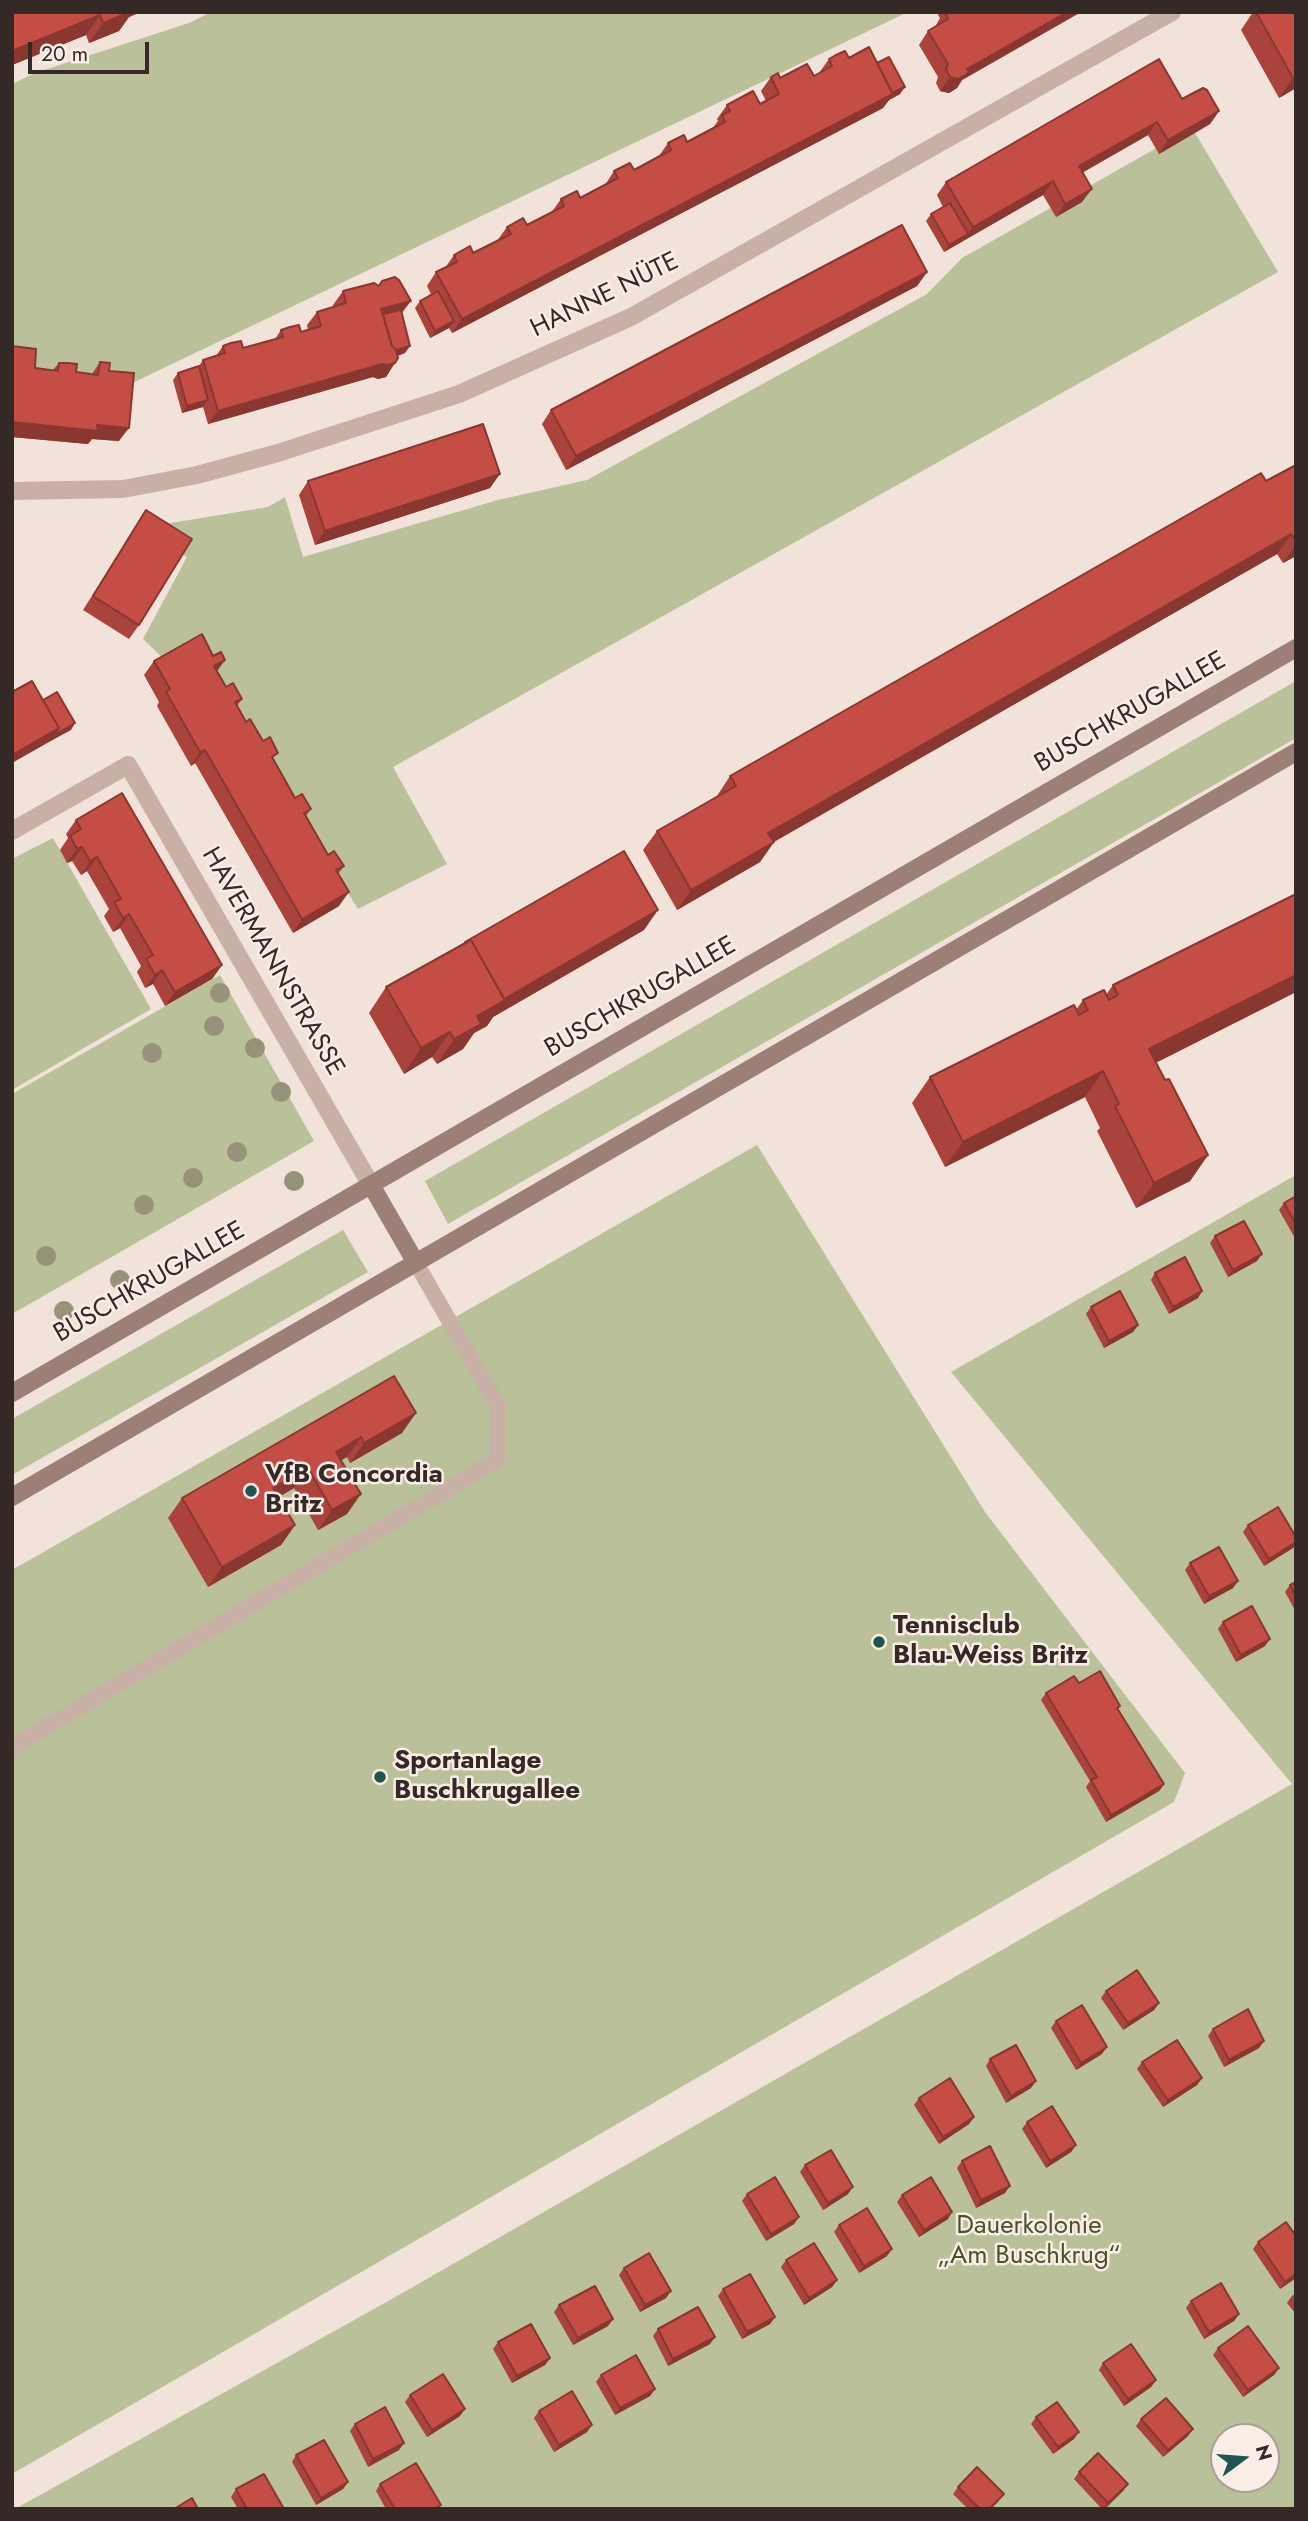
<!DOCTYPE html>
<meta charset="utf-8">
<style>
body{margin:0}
#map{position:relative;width:1308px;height:2521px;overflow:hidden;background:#f1e2da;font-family:Jost,sans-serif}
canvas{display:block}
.frame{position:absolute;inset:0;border:14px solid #352927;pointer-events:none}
.north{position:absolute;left:1210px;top:2423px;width:70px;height:70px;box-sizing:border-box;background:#f9ede6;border:2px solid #ab9f9a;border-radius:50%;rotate:74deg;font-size:19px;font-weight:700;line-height:28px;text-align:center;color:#352927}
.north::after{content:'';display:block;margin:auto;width:24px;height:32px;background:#1d5650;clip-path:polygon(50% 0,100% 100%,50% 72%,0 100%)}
.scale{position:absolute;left:28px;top:42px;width:121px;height:32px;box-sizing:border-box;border:4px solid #352927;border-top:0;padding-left:9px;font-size:21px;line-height:24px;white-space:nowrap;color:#352927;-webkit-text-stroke:5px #f9ede6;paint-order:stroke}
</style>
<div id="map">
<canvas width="1308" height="2521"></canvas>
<div class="frame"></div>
<div class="north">N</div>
<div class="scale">20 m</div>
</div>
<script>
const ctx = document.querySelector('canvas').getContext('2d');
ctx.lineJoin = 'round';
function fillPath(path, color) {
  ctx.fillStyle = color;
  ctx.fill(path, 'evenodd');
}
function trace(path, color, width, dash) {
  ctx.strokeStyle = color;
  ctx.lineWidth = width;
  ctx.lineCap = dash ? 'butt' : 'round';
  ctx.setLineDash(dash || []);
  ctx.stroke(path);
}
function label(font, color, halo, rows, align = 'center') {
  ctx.font = font + ' Jost,sans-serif';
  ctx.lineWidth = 5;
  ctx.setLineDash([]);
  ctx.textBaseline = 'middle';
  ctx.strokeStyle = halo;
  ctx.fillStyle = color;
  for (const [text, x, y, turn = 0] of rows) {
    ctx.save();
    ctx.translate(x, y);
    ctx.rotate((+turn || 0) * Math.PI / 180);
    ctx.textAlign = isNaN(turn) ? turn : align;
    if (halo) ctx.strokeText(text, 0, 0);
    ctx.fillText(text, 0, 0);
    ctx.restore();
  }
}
fillPath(new Path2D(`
 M211 12H908L124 387 12 374V84L35 73 189 23Z
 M1192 128 1278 272 393 767 447 864 358 909 199 649 171 666 143 639 187 557 135 529 268 507 285 497 303 557 498 500 587 480 927 294 962 258Z
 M1296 681V738L448 1224 425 1181Z
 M53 838 151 1009 12 1090V859Z
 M220 975 314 1141 12 1314V1094Z
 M757 1145 985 1512 1185 1773 1174 1802 12 2474V1570Z
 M1296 1175V2509H15L390 2300 1292 1784 951 1372ZM1224 2437H1266V2479H1224Z
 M343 1230 368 1272 12 1475V1419Z`), '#b9c09a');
trace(new Path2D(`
 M12 1747 497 1460V1404L416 1263`), '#c9b0a6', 16);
trace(new Path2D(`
 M12 491 123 489 197 475 278 453 459 394 631 317 1172 12
 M12 831 128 765 371 1185`), '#c9b0a6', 18);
trace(new Path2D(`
 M371 1185 416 1263
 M12 1393 1296 648
 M12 1497 1296 752`), '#9c7f77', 18);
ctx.fillStyle = '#96937a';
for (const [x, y] of [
 [220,993],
 [214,1026],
 [255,1048],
 [152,1053],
 [281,1092],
 [237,1152],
 [193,1178],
 [294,1181],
 [144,1205],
 [46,1256],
 [120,1280],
 [64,1311]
]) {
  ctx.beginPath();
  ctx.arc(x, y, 10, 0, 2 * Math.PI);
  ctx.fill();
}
fillPath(new Path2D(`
 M12 12H137L136 14 129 17 119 31 89 43 86 35 12 65Z
 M940 12H1081L962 80 957 88 949 93 940 91 936 83 938 77 919 45 928 31 935 27 940 18 938 15Z
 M1253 12H1296V88L1279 98 1241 30Z
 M849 58 877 63 900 94 889 100 883 108 452 333 449 328 430 338 415 308 420 301 431 294 427 286 436 272 445 268 454 255 473 253 497 241 507 227 527 225 551 213 561 199 580 198 605 185 614 171 634 170 659 156 668 143 687 142 712 129 718 121 717 119 727 105 760 104 766 101 761 91 771 77 780 78 814 76 819 73 829 59Z
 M1182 99 1219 111 1210 124 1159 154 1148 135 1082 173V202L1056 217 1043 195 944 252 926 221 931 214 943 207 937 195 946 182Z
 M927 272 917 286 566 470 542 424 551 410Z
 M382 281 402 314 405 353 398 356 386 377 378 379 373 377 208 424 203 407 182 413 173 380 178 373 199 366 203 360 216 356 223 346 243 348 275 339 281 330 301 332 308 330 307 325 317 312 333 307V305L343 291 379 285Z
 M12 346 35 368 53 370 59 363 76 372 92 374 100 362 109 371 119 441 92 439 88 444 12 437Z
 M1296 465V556L1283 563 1277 554 774 842 760 862 677 910 643 850 657 831 717 796 730 776Z
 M308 481 490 488 315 545 299 495Z
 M146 510 139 625 129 639 83 610Z
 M213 656 217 672 226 687 242 699 237 706 246 722 273 760 295 798 311 809 306 816 328 855 344 866 338 874 339 906 293 933 195 763 191 766 157 706 159 702 144 675 154 661Z
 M76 820 222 965 212 979 165 1006 153 984 145 988 137 972 141 966 120 928 113 932 104 916 109 909 87 871 81 875 72 861 67 863 60 850 68 838 66 834Z
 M644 930 493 1017 487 1026 474 1033 463 1049 437 1064 432 1057 404 1074 369 1013 386 987 465 942Z
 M1113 985 1296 992 1156 1062 1208 1155 1190 1181 1136 1208 1097 1131 1100 1128 1085 1097 945 1167 912 1103 930 1077 1076 1010 1083 1000 1106 995Z
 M1296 1196V1240L1279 1210 1284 1203Z
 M1215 1236 1257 1261 1228 1277 1210 1243Z
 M1155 1273 1202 1291 1198 1298 1169 1314 1151 1280Z
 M1091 1307 1138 1325 1133 1332 1104 1348 1086 1314Z
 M394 1376 402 1433 350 1463 347 1457 341 1460 347 1514 318 1530 294 1488 279 1497 295 1525 281 1545 208 1587 168 1518 182 1498Z
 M1248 1525 1296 1537V1544L1293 1548 1264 1566 1243 1532Z
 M1190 1563 1238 1581 1233 1588 1204 1604 1185 1570Z
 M1296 1582V1612L1285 1592 1290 1585Z
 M1223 1622 1265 1646 1236 1662 1218 1629Z
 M1079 1683 1120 1706 1118 1710 1164 1784 1159 1791 1106 1822 1086 1787 1090 1781 1041 1700 1046 1693Z
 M1106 1991 1159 2003 1154 2010 1123 2030 1101 1998Z
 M1056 2021 1102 2054 1076 2070 1051 2028Z
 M1213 2029 1259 2048 1224 2067 1208 2036Z
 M990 2059 1031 2088 1006 2103 986 2066Z
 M1142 2062 1202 2078 1197 2085 1163 2107 1137 2069Z
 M919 2098 974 2117 969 2124 939 2144 914 2105Z
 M1027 2122 1076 2145 1071 2152 1046 2168 1022 2129Z
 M962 2161 1005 2193 976 2208 957 2168Z
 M805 2165 848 2194 823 2210 800 2172Z
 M747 2194 799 2217 794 2224 766 2241 742 2201Z
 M902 2195 948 2219 919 2237 897 2202Z
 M839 2225 887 2256 859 2273 834 2232Z
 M1296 2236V2278L1280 2289 1253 2249 1258 2242Z
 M786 2260 837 2280 832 2287 804 2305 781 2267Z
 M624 2268 666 2298 640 2312 619 2275Z
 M723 2289 775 2317 770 2324 742 2339 718 2296Z
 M1296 2293V2314L1287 2303 1292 2296Z
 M1191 2301 1239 2314 1234 2321 1204 2339 1186 2308Z
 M559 2305 608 2326 573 2345 554 2312Z
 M658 2329 710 2344 668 2366 653 2336Z
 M498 2342 550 2358 545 2365 512 2383 493 2349Z
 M1218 2348 1279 2368 1274 2375 1243 2397 1213 2355Z
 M1103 2363 1156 2380 1151 2387 1124 2406 1099 2370Z
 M601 2375 655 2389 650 2396 615 2415 596 2382Z
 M410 2395 460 2416 427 2437 405 2402Z
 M539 2411 587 2432 554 2452 534 2418Z
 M1036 2417 1074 2439 1053 2454 1031 2424Z
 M1141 2419 1188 2436 1163 2457 1136 2426Z
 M355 2424 399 2450 368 2467 350 2431Z
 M296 2455 348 2482 343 2489 316 2505 292 2462Z
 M1079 2472 1128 2484 1123 2491 1105 2509H1102L1074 2479Z
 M380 2484 438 2509H386L376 2491Z
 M958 2487 999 2501 991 2509H968L953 2494Z
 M236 2489 284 2509H238L231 2497Z`), '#a9433b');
fillPath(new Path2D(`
 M123 12H137L136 14 129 17 119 31 89 43 103 23Z
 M1067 12H1081L962 80 957 88 949 93 940 91 950 77 967 69Z
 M100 15 86 35 12 65V51Z
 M1296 76V88L1279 98 1293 78Z
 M905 87 900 94 889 100 883 108 452 333 462 319Z
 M1219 111 1210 124 1159 154 1168 140Z
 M1157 122 1148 135 1069 180 1079 166Z
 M1053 181 1043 195 944 252 949 245 968 234 973 227Z
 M1092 189 1082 202 1056 217 1065 204Z
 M927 272 917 286 566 470 576 456Z
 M411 301 401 314 378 321 381 309Z
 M454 321 449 328 430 338 435 331Z
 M410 346 405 353 382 360 387 353Z
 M395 363 386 377 378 379 373 377 208 424 218 411 382 364Z
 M208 400 203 407 182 413 187 406Z
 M12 422 97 425 129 428 119 441 92 439 88 444 12 437Z
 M500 474 490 488 315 545 325 531Z
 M1291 534 1277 554 754 853 768 833Z
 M1296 545V556L1283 563Z
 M225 660 215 674 214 666Z
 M75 723 71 730 49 742 54 735Z
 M59 728 49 742 12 763V755Z
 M205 750 195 763 191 766 200 752Z
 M774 842 760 862 677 910 691 890Z
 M82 847 72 861 67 863 77 849Z
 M97 857 87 871 81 875 90 861Z
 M349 892 339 906 293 933 302 919Z
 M658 910 644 930 493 1017 487 1026 474 1033 463 1049 437 1064 454 1039 477 1016 499 1002Z
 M129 914 120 928 113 932 123 918Z
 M222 965 212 979 165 1006 175 992Z
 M162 970 153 984 145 988 155 975Z
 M1296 975V992L1132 1075 1149 1049Z
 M450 1032 432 1057 404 1074 421 1048Z
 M1103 1071 1085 1097 945 1167 963 1142Z
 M1208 1155 1190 1181 1136 1208 1154 1183Z
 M1262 1254 1257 1261 1228 1277 1233 1270Z
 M1202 1291 1198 1298 1169 1314 1173 1307Z
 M1138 1325 1133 1332 1104 1348 1109 1341Z
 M416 1413 402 1433 350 1463 364 1443Z
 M361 1437 347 1457 322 1472 336 1452Z
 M308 1468 294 1488 259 1508 273 1488Z
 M361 1494 347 1514 318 1530 332 1510Z
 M295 1525 281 1545 208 1587 222 1567Z
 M1296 1542 1293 1548 1264 1566 1269 1559Z
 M1238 1581 1233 1588 1204 1604 1209 1596Z
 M1270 1639 1265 1646 1236 1662 1241 1655Z
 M1164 1784 1159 1791 1106 1822 1111 1815Z
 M1159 2003 1154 2010 1123 2030 1128 2023Z
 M1264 2041 1259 2048 1224 2067 1229 2060Z
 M1107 2047 1102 2054 1076 2070 1081 2063Z
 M1202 2078 1197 2085 1163 2107 1168 2100Z
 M1036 2081 1031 2088 1006 2103 1011 2096Z
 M974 2117 969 2124 939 2144 943 2137Z
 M1076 2145 1071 2152 1046 2168 1050 2161Z
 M1010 2186 1005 2193 976 2208 981 2200Z
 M853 2187 848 2194 823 2210 828 2203Z
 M952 2212 948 2219 919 2237 924 2230Z
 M799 2217 794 2224 766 2241 771 2234Z
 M892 2249 887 2256 859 2273 864 2266Z
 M1296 2274V2278L1280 2289 1285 2282Z
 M837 2280 832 2287 804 2305 809 2298Z
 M671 2291 666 2298 640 2312 645 2305Z
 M1239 2314 1234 2321 1204 2339 1209 2332Z
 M775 2317 770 2324 742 2339 747 2332Z
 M613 2319 608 2326 573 2345 578 2338Z
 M715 2337 710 2344 668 2366 673 2359Z
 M550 2358 545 2365 512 2383 517 2376Z
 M1279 2368 1274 2375 1243 2397 1248 2390Z
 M1156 2380 1151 2387 1124 2406 1128 2399Z
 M655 2389 650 2396 615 2415 620 2408Z
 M465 2409 460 2416 427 2437 432 2430Z
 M592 2425 587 2432 554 2452 559 2445Z
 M1193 2429 1188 2436 1163 2457 1168 2450Z
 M1079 2432 1074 2439 1053 2454 1058 2447Z
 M404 2443 399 2450 368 2467 373 2459Z
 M348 2482 343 2489 316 2505 321 2498Z
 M1128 2484 1123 2491 1104 2509 1108 2503Z`), '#893730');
const building = new Path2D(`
 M12 12H130L103 23 100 15 12 51Z
 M1067 12 967 69 969 71 966 75 958 79 950 77 946 69 948 64 928 31 948 19 945 12Z
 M1256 12H1296V76L1293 78Z
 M869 47 893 94 462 319 436 272 457 262 454 255 470 246 473 253 511 234 507 227 523 218 527 225 564 206 561 199 577 191 580 198 618 178 614 171 630 163 634 170 671 150 668 143 684 135 687 142 725 122 722 115 730 111 727 105 753 91 760 104 779 94 771 77 778 73 780 78 807 64 814 76 832 66 829 59 836 55 845 51 849 58Z
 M889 57 905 87 892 93 877 63Z
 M1159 59 1182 99 1203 88 1207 90 1219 111 1168 140 1157 122 1079 166 1092 189 1065 204 1053 181 973 227 946 182Z
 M950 203 968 234 949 245 931 214Z
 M902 225 927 272 576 456 551 410Z
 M395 277 399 280 411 301 381 309 392 346 396 350 398 358 395 363 388 365 382 364 218 411 203 360 225 353 223 346 231 343 241 341 243 348 283 337 281 330 290 327 299 325 301 332 321 326 317 312 346 303 343 291 374 283 379 286 382 281Z
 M438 291 454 321 435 331 420 301Z
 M401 310 410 346 396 350 392 346 383 314Z
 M12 346 36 349 35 368 58 371 59 363H68L77 364 76 372 98 375 100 362 110 363 109 371 134 373 129 428 97 425 98 431 12 422Z
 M199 366 208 400 187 406 178 373Z
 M483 424 500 474 325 531 308 481Z
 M1296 465V541L1291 534 768 833 774 842 691 890 657 831 736 786 730 776 1261 473 1266 481Z
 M146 510 192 539 139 625 93 596Z
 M202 634 213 656 221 652 225 660 214 666 226 687 233 683 242 699 235 702 246 722 250 719 263 741 270 737 278 753 272 757 295 798 302 794 311 809 304 813 328 855 334 851 344 866 336 870 349 892 302 919 205 750 200 752 166 692 170 689 154 661Z
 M32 681 59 728 12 755V692Z
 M57 692 75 723 54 735 59 728 43 700Z
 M122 793 222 965 175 992 162 970 155 975 146 959 153 955 129 914 123 918 114 902 121 899 97 857 90 861 82 847 77 849 70 836 81 829 76 820Z
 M624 851 658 910 504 999 471 940 465 942Z
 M1296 894V975L1149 1049 1165 1080 1169 1079 1208 1155 1154 1183 1115 1106 1119 1104 1103 1071 963 1142 930 1077 1074 1005 1079 1015 1088 1010 1083 1000 1104 990 1109 1000 1118 995 1113 985Z
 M471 940 505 1000 477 1016 481 1024 454 1039 450 1032 421 1048 386 987Z
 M1296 1196V1224L1284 1203Z
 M1244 1221 1262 1254 1233 1270 1215 1236Z
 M1185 1257 1202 1291 1173 1307 1155 1273Z
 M1120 1291 1138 1325 1109 1341 1091 1307Z
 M394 1376 416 1413 364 1443 361 1437 336 1452 361 1494 332 1510 308 1468 273 1488 295 1525 222 1567 182 1498Z
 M1278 1507 1296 1537V1542L1269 1559 1248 1525Z
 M1219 1547 1238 1581 1209 1596 1190 1563Z
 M1296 1582V1596L1290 1585Z
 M1252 1606 1270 1639 1241 1655 1223 1622Z
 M1100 1671 1120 1706 1117 1708 1164 1784 1111 1815 1091 1780 1097 1777 1046 1693 1074 1676 1079 1683Z
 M1137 1970 1159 2003 1128 2023 1106 1991Z
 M1082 2005 1107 2047 1081 2063 1056 2021Z
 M1248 2009 1264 2041 1229 2060 1213 2029Z
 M1177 2040 1202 2078 1168 2100 1142 2062Z
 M1016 2045 1036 2081 1011 2096 990 2059Z
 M950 2078 974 2117 943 2137 919 2098Z
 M1052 2106 1076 2145 1050 2161 1027 2122Z
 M990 2146 1010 2186 981 2200 962 2161Z
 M831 2150 853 2187 828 2203 805 2165Z
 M775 2177 799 2217 771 2234 747 2194Z
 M931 2177 952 2212 924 2230 902 2195Z
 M867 2208 892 2249 864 2266 839 2225Z
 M1286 2222 1296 2236V2274L1285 2282 1258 2242Z
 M814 2243 837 2280 809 2298 786 2260Z
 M649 2253 671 2291 645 2305 624 2268Z
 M750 2274 775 2317 747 2332 723 2289Z
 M1221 2283 1239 2314 1209 2332 1191 2301Z
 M595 2286 613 2319 578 2338 559 2305Z
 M698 2307 715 2337 673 2359 658 2329Z
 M531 2324 550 2358 517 2376 498 2342Z
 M1248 2326 1279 2368 1248 2390 1218 2348Z
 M1131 2344 1156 2380 1128 2399 1103 2363Z
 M636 2355 655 2389 620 2408 601 2375Z
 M443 2374 465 2409 432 2430 410 2395Z
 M572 2391 592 2425 559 2445 539 2411Z
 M1166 2398 1193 2429 1168 2450 1141 2419Z
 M1057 2402 1079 2432 1058 2447 1036 2417Z
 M385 2407 404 2443 373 2459 355 2424Z
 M324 2440 348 2482 321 2498 296 2455Z
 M1098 2453 1128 2484 1108 2503 1079 2472Z
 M416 2463 441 2505 434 2509H395L380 2484Z
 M977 2467 1004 2494 989 2509H980L958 2487Z
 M264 2474 284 2509H247L236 2489Z
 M192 2498 198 2509H174Z`);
fillPath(building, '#c44e45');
trace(building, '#893730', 2);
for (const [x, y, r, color] of [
 [251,1491,7,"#1d5650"],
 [879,1642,7,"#1d5650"],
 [380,1777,7,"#1d5650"]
]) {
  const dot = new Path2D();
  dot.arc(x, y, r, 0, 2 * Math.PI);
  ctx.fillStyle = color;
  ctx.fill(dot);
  trace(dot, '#f9ede6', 2.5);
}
label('26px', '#352927', '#f9ede6', [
 ["HANNE NÜTE",605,296,-26],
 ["BUSCHKRUGALLEE",1131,713,-30],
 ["HAVERMANNSTRASSE",272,962,60],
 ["BUSCHKRUGALLEE",641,998,-30],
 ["BUSCHKRUGALLEE",150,1283,-30]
]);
label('bold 26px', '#352927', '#f9ede6', [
 ["VfB Concordia",265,1476],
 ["Britz",265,1506],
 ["Tennisclub",893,1627],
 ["Blau-Weiss Britz",893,1657],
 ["Sportanlage",394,1762],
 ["Buschkrugallee",394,1792]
], 'left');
label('26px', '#4b532b', '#f9ede6', [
 ["Dauerkolonie",1029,2227],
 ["„Am Buschkrug“",1029,2257]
]);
</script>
